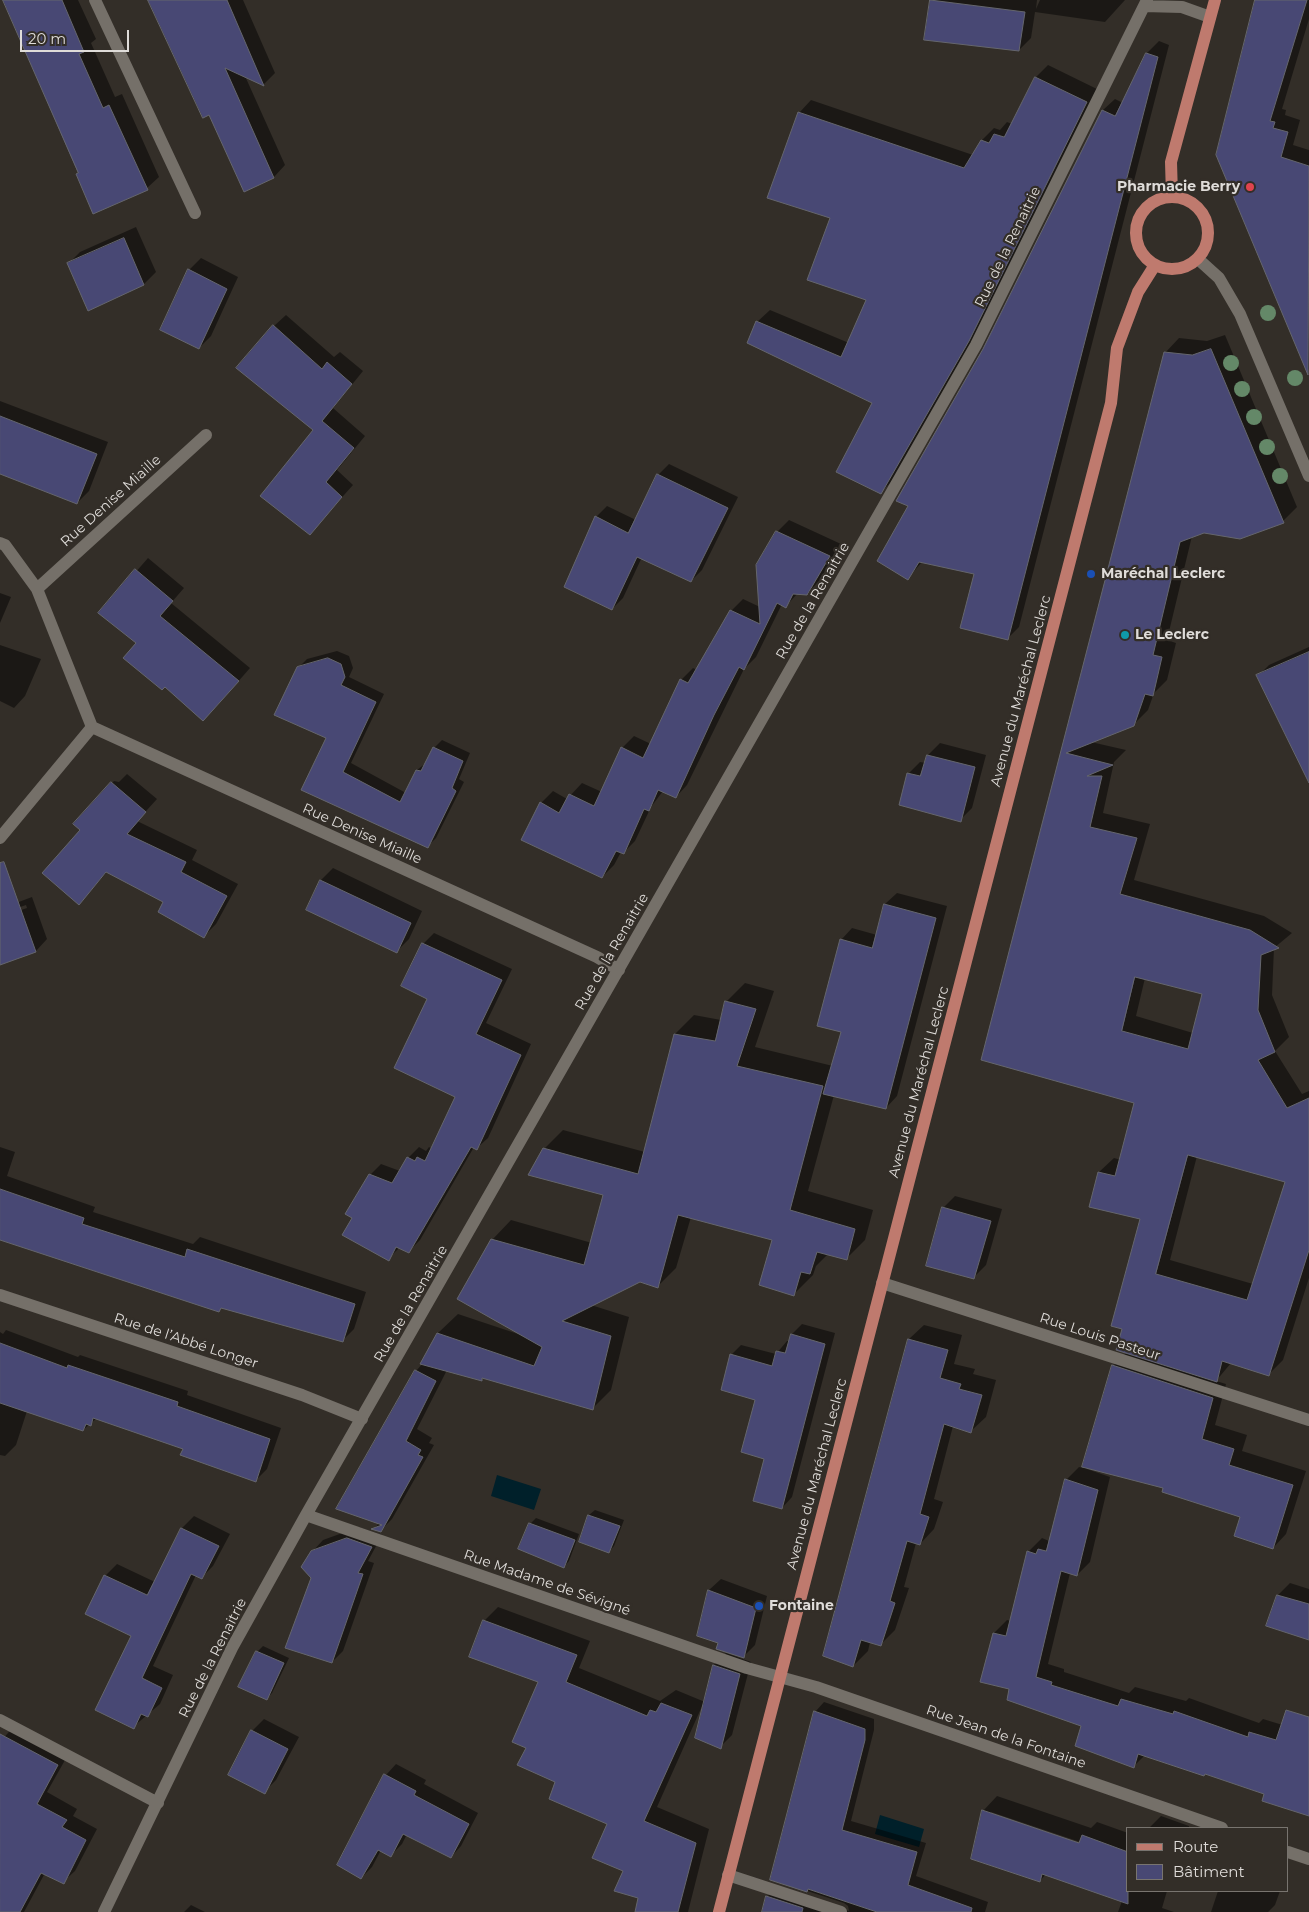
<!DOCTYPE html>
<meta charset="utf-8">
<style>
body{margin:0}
#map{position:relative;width:1309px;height:1912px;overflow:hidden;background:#332e28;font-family:Montserrat,sans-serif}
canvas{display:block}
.legend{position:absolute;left:1126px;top:1827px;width:162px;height:65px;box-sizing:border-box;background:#332e28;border:1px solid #78746f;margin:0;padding:6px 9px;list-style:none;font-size:15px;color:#dfdcd9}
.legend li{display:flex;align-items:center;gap:10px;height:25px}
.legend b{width:25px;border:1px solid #78746f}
.scale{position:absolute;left:20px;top:30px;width:109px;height:22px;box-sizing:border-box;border:2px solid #dfdcd9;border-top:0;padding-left:6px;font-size:15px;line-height:18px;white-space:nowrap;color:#dfdcd9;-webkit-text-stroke:4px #332e28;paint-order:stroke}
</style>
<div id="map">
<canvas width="1309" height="1912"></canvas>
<ul class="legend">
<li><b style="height:6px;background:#bf7a6e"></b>Route</li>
<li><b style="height:14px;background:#484874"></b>Bâtiment</li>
</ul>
<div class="scale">20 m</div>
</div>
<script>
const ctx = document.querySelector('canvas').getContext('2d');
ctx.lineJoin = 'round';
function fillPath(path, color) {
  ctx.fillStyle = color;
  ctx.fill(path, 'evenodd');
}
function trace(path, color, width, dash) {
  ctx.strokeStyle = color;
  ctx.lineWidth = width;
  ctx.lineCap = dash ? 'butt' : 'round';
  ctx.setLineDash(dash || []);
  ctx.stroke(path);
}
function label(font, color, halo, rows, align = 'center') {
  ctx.font = font + ' Montserrat,sans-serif';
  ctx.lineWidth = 4.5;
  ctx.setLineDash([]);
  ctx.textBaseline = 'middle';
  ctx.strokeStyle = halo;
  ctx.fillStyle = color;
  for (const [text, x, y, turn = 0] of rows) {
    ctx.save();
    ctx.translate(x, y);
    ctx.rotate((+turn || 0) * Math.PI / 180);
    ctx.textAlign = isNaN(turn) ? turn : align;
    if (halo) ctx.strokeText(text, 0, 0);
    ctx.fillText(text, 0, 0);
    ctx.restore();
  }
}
fillPath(new Path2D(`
 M497 1475 541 1489 534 1510 491 1496Z
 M880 1815 924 1829 919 1847 875 1834Z`), '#00202a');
fillPath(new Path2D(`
 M4 0H78L96 39 91 43 115 97 122 94 159 177 147 188 79 173Z
 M151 0H243L275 73 264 84 245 76 285 165 274 177 245 191 210 114Z
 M931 0H1037L1036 9 1040 0H1125L1105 22 1035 12 1031 38 1019 50 926 39Z
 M1257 0H1309V19L1282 109 1286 110 1285 115 1300 120 1293 145 1309 150V371L1217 154Z
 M1159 41 1169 45 1019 627 1007 639 976 573 922 562 908 578 909 506 1103 110 1115 99 1123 103 1147 53Z
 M1048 65 1099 90 981 328 893 480 881 492 874 403 757 322 770 310 849 343 868 299 831 217 799 113 811 100 973 155 982 140 994 128 1000 130 1007 122 1012 124 1036 77Z
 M136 227 156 272 144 284 68 264 80 252Z
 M201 258 238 277 211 336 199 348 189 270Z
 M286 315 334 357 340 352 363 371 333 408 365 436 337 470 353 485 309 534 315 430 274 326Z
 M1225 335 1297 507 1283 521 1204 532 1192 536 1167 640 1176 643 1167 680 1154 693 1148 710 1133 725 1091 742 1126 750 1114 762 1103 813 1150 824 1134 880 1264 916 1292 933 1274 948 1272 995 1289 1037 1275 1051 1302 1094 1309 1091V1146L1197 1156 1170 1260 1253 1284 1309 1155V1278L1283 1360 1268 1375 1231 1363 1216 1381 1226 1384 1215 1425 1247 1435 1242 1451 1306 1471 1286 1534 1273 1548 1241 1516 1164 1487 1088 1467 1087 1469 1110 1477 1090 1562 1077 1575 1070 1573 1048 1664 1064 1669V1672L1129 1693 1135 1687 1186 1701 1189 1698 1259 1723 1263 1719 1309 1733V1815L1266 1794 1145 1755 1133 1767 1082 1726 1011 1688 994 1633 1007 1620 1011 1621 1029 1551 1042 1538 1049 1541 1051 1538 1066 1480 1079 1467 1083 1468 1113 1366 1127 1352 1124 1328 1142 1218 1099 1172 1114 1158 1121 1160 1136 1102 983 1059 1165 353 1179 338 1207 341ZM1145 978 1203 993 1193 1033 1136 1016Z
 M0 401 108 442 89 491 77 503 0 465Z
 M669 464 738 497 702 570 691 581 642 557 623 598 612 609 596 517 607 506 636 520 658 475Z
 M789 520 841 544 819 581 807 594 798 593 786 606 782 604 756 657 744 669 687 785 676 797 663 791 651 807 635 841 623 853 621 852 614 865 602 877 541 803 553 791 567 799 582 783 602 792 622 748 634 736 651 744 681 680 693 668 697 670 731 611 743 599 760 607 777 532Z
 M148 558 184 588 171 603 250 668 215 708 165 686 138 643 100 613Z
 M0 593 11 597 0 623Z
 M0 645 41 659 25 696 14 708 0 701Z
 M1309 647V760L1258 676 1269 665Z
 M337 651 349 656 353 668 349 677 384 694 351 763 406 793 417 770 426 763 434 748 442 740 470 753 459 779 464 782 436 838 428 846 303 790 328 737 298 668 307 659Z
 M940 743 986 755 972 808 960 820 908 774 920 762 926 763 928 755Z
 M127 774 157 799 137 821 197 850 192 860 238 884 216 924 204 936 165 902 108 871 78 904 82 829 102 793 114 781 119 782Z
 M333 868 422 911 409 939 397 951 308 909 321 880Z
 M897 893 947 906 897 1096 886 1108 834 1095 808 1191 873 1210 865 1240 846 1259 828 1254 816 1266 813 1275 794 1294 773 1239 691 1217 676 1268 657 1287 640 1281 591 1305 629 1317 611 1390 592 1409 484 1377 481 1380 447 1370 417 1429 432 1438 429 1443 434 1445 392 1519 380 1531 374 1529 379 1523 416 1371 423 1363H422L438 1333 458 1314 527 1337 492 1240 511 1220 592 1243 605 1194 544 1149 563 1130 645 1152 675 1034 694 1015 721 1020 726 1002 745 983 774 991 755 1047 833 1066 843 1031 841 940 852 928 877 935 885 904Z
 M32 897 47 939 36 951 0 964V917L27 908 26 905 0 914V909Z
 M434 933 512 969 486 1023 531 1044 488 1138 477 1148 474 1147 420 1240 409 1251 399 1248 388 1259 354 1218 370 1175 381 1164 400 1171 408 1158 419 1147 426 1151 429 1147 432 1149 457 1097 429 998 423 944Z
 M0 1147 15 1152 7 1176 95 1207 93 1212 193 1244 200 1237 366 1292 354 1329 342 1341 0 1238Z
 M955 1196 1002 1209 986 1265 974 1277 943 1208Z
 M802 1324 835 1333 792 1497 782 1508 765 1458 756 1399 731 1355 741 1345 776 1354 787 1341H790L792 1334Z
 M924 1325 962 1335 954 1364 975 1369 973 1374 996 1380 986 1417 971 1431 953 1426 934 1499 943 1502 934 1529 920 1544 916 1543 904 1587 909 1588 895 1630 880 1645 870 1642 868 1651 853 1666 909 1339Z
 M6 1330 78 1357 80 1355 188 1391 187 1395 281 1428 267 1469 256 1480 184 1448 97 1418 83 1430 27 1411 16 1445 5 1456 0 1455V1332L3 1334Z
 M595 1510 624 1520 614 1546 609 1552 580 1541 589 1515Z
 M194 1516 230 1534 213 1566 201 1578 196 1575 153 1666 173 1675 160 1704 133 1727V1635L87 1613 105 1576 117 1564 155 1582 182 1528Z
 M536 1518 579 1534 569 1561 564 1567 530 1524Z
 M359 1527 382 1535 368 1561 374 1563 343 1651 332 1662 312 1577V1552L323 1540Z
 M721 1579 767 1596 755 1645 743 1657 709 1590Z
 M1290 1583 1309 1589V1638L1278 1595Z
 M498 1607 590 1641 579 1668 660 1701 676 1690 705 1702 714 1665 726 1653 751 1662 732 1735 720 1747 703 1704 657 1807 709 1829 688 1912H636L640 1897 624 1870 608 1823 557 1781 527 1747 540 1681 484 1621Z
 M263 1646 289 1658 272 1693 266 1699 257 1652Z
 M824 1702 874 1719V1730L851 1821 926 1843 916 1876 988 1902 985 1912H763L767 1897 776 1887 849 1911 848 1906 844 1903 771 1879 815 1712Z
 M264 1719 299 1737 276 1780 264 1792 252 1731Z
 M15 1725 69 1753 47 1792 77 1809 73 1816 97 1829 75 1871 63 1882 45 1873 24 1912H0V1742Z
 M396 1764 426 1780 424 1784 478 1813 461 1846 451 1857 407 1834 402 1844 391 1855 381 1850 372 1867 361 1878 386 1775Z
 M997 1796 1091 1828 1097 1822 1128 1833V1891H1167L1162 1908 1174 1912H1118L1122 1901 1046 1874 1040 1881 983 1811ZM991 1812 1086 1844 1085 1846 991 1814Z
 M1161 1816 1189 1826V1828H1149Z
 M1218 1891H1280L1275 1905 1268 1912H1211Z
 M191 1905 205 1912H184Z`), '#0007');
const building = new Path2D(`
 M3 0H62L84 52 79 54 103 108 109 105 148 190 93 214 76 174 78 173Z
 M148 0H227L264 86 225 68 274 178 244 192 209 115 203 118Z
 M930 0 1025 12 1019 51 924 40Z
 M1255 0H1307L1270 121 1275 122 1273 128 1288 132 1281 157 1309 166 1308 375 1216 155Z
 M1146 53 1158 57 1008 640 960 628 974 574 919 562 908 580 877 561 908 506 896 501 983 349 1102 110 1115 116Z
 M1035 77 1087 102 969 341 881 494 836 472 872 403 747 343 756 321 841 357 866 300 807 280 830 218 767 198 798 112 964 168 981 140 989 143 994 134 1004 137Z
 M124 238 144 285 88 311 67 263Z
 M188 269 227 289 199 349 160 330Z
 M273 325 322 369 327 362 352 384 322 421 354 448 326 482 342 497 310 535 260 496 313 430 236 368Z
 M1211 349 1284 523 1240 539 1204 533 1180 542 1153 655 1162 657 1153 696 1145 694 1134 726 1066 753 1113 765 1087 776H1102L1090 827 1137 838 1120 894 1250 930 1279 948 1261 955 1258 1010 1275 1052 1258 1060 1287 1108 1309 1098V1250L1269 1376 1222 1361 1217 1382 1116 1350 1122 1329 1111 1326 1140 1219 1089 1207 1098 1172 1115 1176 1134 1103 981 1060 1164 352 1192 355ZM1135 977 1202 994 1188 1049 1122 1031ZM1188 1155 1285 1182 1247 1300 1156 1274Z
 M0 416 97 454 77 504 0 474Z
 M657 474 728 508 691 582 637 557 612 610 564 587 595 516 628 533Z
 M776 531 830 556 807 595 793 594 786 608 777 603 744 670 739 667 714 715 676 798 658 790 649 811 644 809 624 854 616 851 602 878 521 840 540 802 559 813 569 794 594 806 621 747 643 758 680 679 688 683 730 610 760 624 756 565Z
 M135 569 173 601 160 616 239 681 203 721 165 687 162 690 123 658 136 643 98 613Z
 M1309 652V783L1256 675Z
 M328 658 341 664 345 677 341 685 376 702 343 772 400 802 416 770 421 771 433 747 463 761 452 788 456 791 428 848 301 790 326 738 274 715 297 667Z
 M927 755 975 767 961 822 899 805 907 773 920 776Z
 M111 782 146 812 127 834 186 862 181 872 227 896 204 938 158 912 163 902 106 872 79 905 42 873 80 830 73 824Z
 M4 862 36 952 0 965V863Z
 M320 880 411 923 397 953 306 910Z
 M884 904 936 918 886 1109 823 1094 841 1032 817 1026 840 939 872 948Z
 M422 943 502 980 476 1034 521 1055 477 1150 471 1147 409 1253 396 1247 389 1261 342 1235 352 1218 345 1214 369 1174 392 1183 407 1157 415 1161 417 1157 425 1161 455 1097 394 1068 427 999 401 986Z
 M725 1001 756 1009 737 1066 823 1086 790 1210 855 1229 847 1260 817 1252 810 1274 801 1272 794 1296 759 1285 772 1240 678 1215 658 1288 640 1282 562 1321 611 1336 593 1410 482 1378V1381L420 1364 437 1333 534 1366 542 1347 457 1299 491 1239 584 1265 603 1195 528 1175 543 1148 638 1174 674 1034 715 1041Z
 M0 1189 84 1218 82 1224 185 1257 187 1249 355 1304 343 1342 221 1308 219 1312 0 1240Z
 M942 1207 991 1221 974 1279 926 1266Z
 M791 1334 825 1344 782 1509 753 1501 764 1459 741 1452 755 1400 721 1390 730 1354 772 1366 776 1351 785 1353Z
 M908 1339 948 1350 940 1378 961 1384 959 1389 982 1395 971 1433 944 1424 920 1514 929 1517 920 1545 907 1541 890 1601 895 1603 881 1646 861 1640 853 1667 823 1656Z
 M0 1343 67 1368 68 1365 178 1402 177 1406 270 1439 256 1482 180 1455 183 1449 93 1418 91 1426 86 1424 83 1431 0 1403Z
 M1112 1365 1213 1398 1202 1439 1234 1449 1229 1465 1293 1485 1273 1549 1234 1536 1240 1517 1162 1492 1163 1488 1082 1467Z
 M415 1370 436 1381 406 1441 421 1450 418 1455 423 1457 381 1532 371 1529 382 1525 336 1509Z
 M1065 1479 1098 1490 1077 1576 1061 1571 1036 1677 1052 1682 1051 1685 1118 1706 1121 1699 1173 1714 1174 1711 1248 1737 1249 1732 1276 1740 1286 1710 1309 1717V1816L1262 1801 1264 1794 1205 1774 1204 1776 1138 1754 1134 1768 1075 1746 1081 1726 1007 1700 1009 1689 980 1682 993 1633 1006 1636 1027 1551 1036 1554 1038 1549 1046 1551Z
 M588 1515 620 1526 609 1553 579 1542Z
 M529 1523 575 1540 564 1568 518 1549Z
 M181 1528 219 1546 202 1579 191 1574 142 1678 162 1688 148 1717 141 1714 134 1729 95 1710 131 1636 85 1614 104 1575 147 1595Z
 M347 1538 372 1547 358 1573 363 1574 332 1663 285 1648 311 1578 301 1567 311 1551Z
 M708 1590 756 1608 744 1658 716 1649 718 1643 697 1636Z
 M1277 1595 1309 1604V1640L1266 1626Z
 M483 1620 577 1655 566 1682 647 1716 650 1710 656 1712 661 1703 692 1715 644 1821 696 1843 678 1912H635L638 1898 614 1891 623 1871 592 1858 607 1824 549 1799 555 1782 517 1765 526 1748 512 1742 538 1682 469 1657Z
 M256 1651 284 1663 267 1700 238 1687Z
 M713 1665 740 1674 721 1749 695 1738Z
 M814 1711 865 1729V1740L842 1830 917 1852 908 1885 972 1908 971 1912H877L808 1889 807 1892 770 1880Z
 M251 1730 288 1749 265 1794 228 1775Z
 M0 1734 58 1765 37 1804 67 1820 62 1827 86 1840 64 1884 41 1873 20 1912H0Z
 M384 1774 416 1791 414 1795 469 1824 451 1858 403 1834 391 1857 378 1850 361 1879 337 1865Z
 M982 1810 1079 1843 1082 1835 1128 1852V1904L1042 1874 1040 1882 971 1859Z
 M766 1896 803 1908 802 1912H762Z`);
fillPath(building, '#484874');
trace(building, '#65666d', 1);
trace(new Path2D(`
 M95 0 195 213
 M1144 6 1182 7 1210 17
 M1198 259 1219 278 1240 314 1309 476
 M0 543 5 545 37 589 92 727 597 957 619 970
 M37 589 206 435
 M0 838 92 727
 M882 1283 1309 1420
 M0 1295 302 1395 362 1419
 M306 1515 747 1668 816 1687 1222 1828
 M0 1720 158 1803
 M1288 1852 1309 1859
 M728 1875 841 1912
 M104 1912 233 1646 306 1515 976 345 1147 0`), '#757069', 12);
trace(new Path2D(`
 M1172 196 1171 162 1215 0
 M1136 233a36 36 0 1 1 72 0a36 36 0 1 1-72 0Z
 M719 1912 1111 403 1117 348 1138 292 1155 265`), '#bf7a6e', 12);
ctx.fillStyle = '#648868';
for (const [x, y] of [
 [1268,313],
 [1231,363],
 [1295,378],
 [1242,389],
 [1254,417],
 [1267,447],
 [1280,476]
]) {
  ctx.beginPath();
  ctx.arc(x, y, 8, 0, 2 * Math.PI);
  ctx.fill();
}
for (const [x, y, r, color] of [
 [1250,187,5,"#e0444e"],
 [1091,574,5,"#1a4fb4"],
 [1125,635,5,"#0f9aa8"],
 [759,1606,5,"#1a4fb4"]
]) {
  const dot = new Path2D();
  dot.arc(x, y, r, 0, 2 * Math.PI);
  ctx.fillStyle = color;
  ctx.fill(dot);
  trace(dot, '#332e28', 2);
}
label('bold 14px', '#dfdcd9', '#332e28', [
 ["Pharmacie Berry",1240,187,"right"],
 ["Maréchal Leclerc",1101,574],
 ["Le Leclerc",1135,635],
 ["Fontaine",769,1606]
], 'left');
label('14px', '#dfdcd9', '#332e28', [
 ["Rue de la Renaitrie",1008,247,-64],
 ["Rue Denise Miaille",111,501,-42],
 ["Rue de la Renaitrie",813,601,-60],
 ["Avenue du Maréchal Leclerc",1021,691,-75],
 ["Rue Denise Miaille",362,834,24],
 ["Rue de la Renaitrie",612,952,-60],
 ["Avenue du Maréchal Leclerc",919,1082,-75],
 ["Rue de la Renaitrie",411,1304,-60],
 ["Rue Louis Pasteur",1100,1337,18],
 ["Rue de l’Abbé Longer",186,1341,18],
 ["Avenue du Maréchal Leclerc",817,1474,-75],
 ["Rue Madame de Sévigné",547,1583,19],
 ["Rue de la Renaitrie",213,1658,-63],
 ["Rue Jean de la Fontaine",1006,1737,19]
]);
</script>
